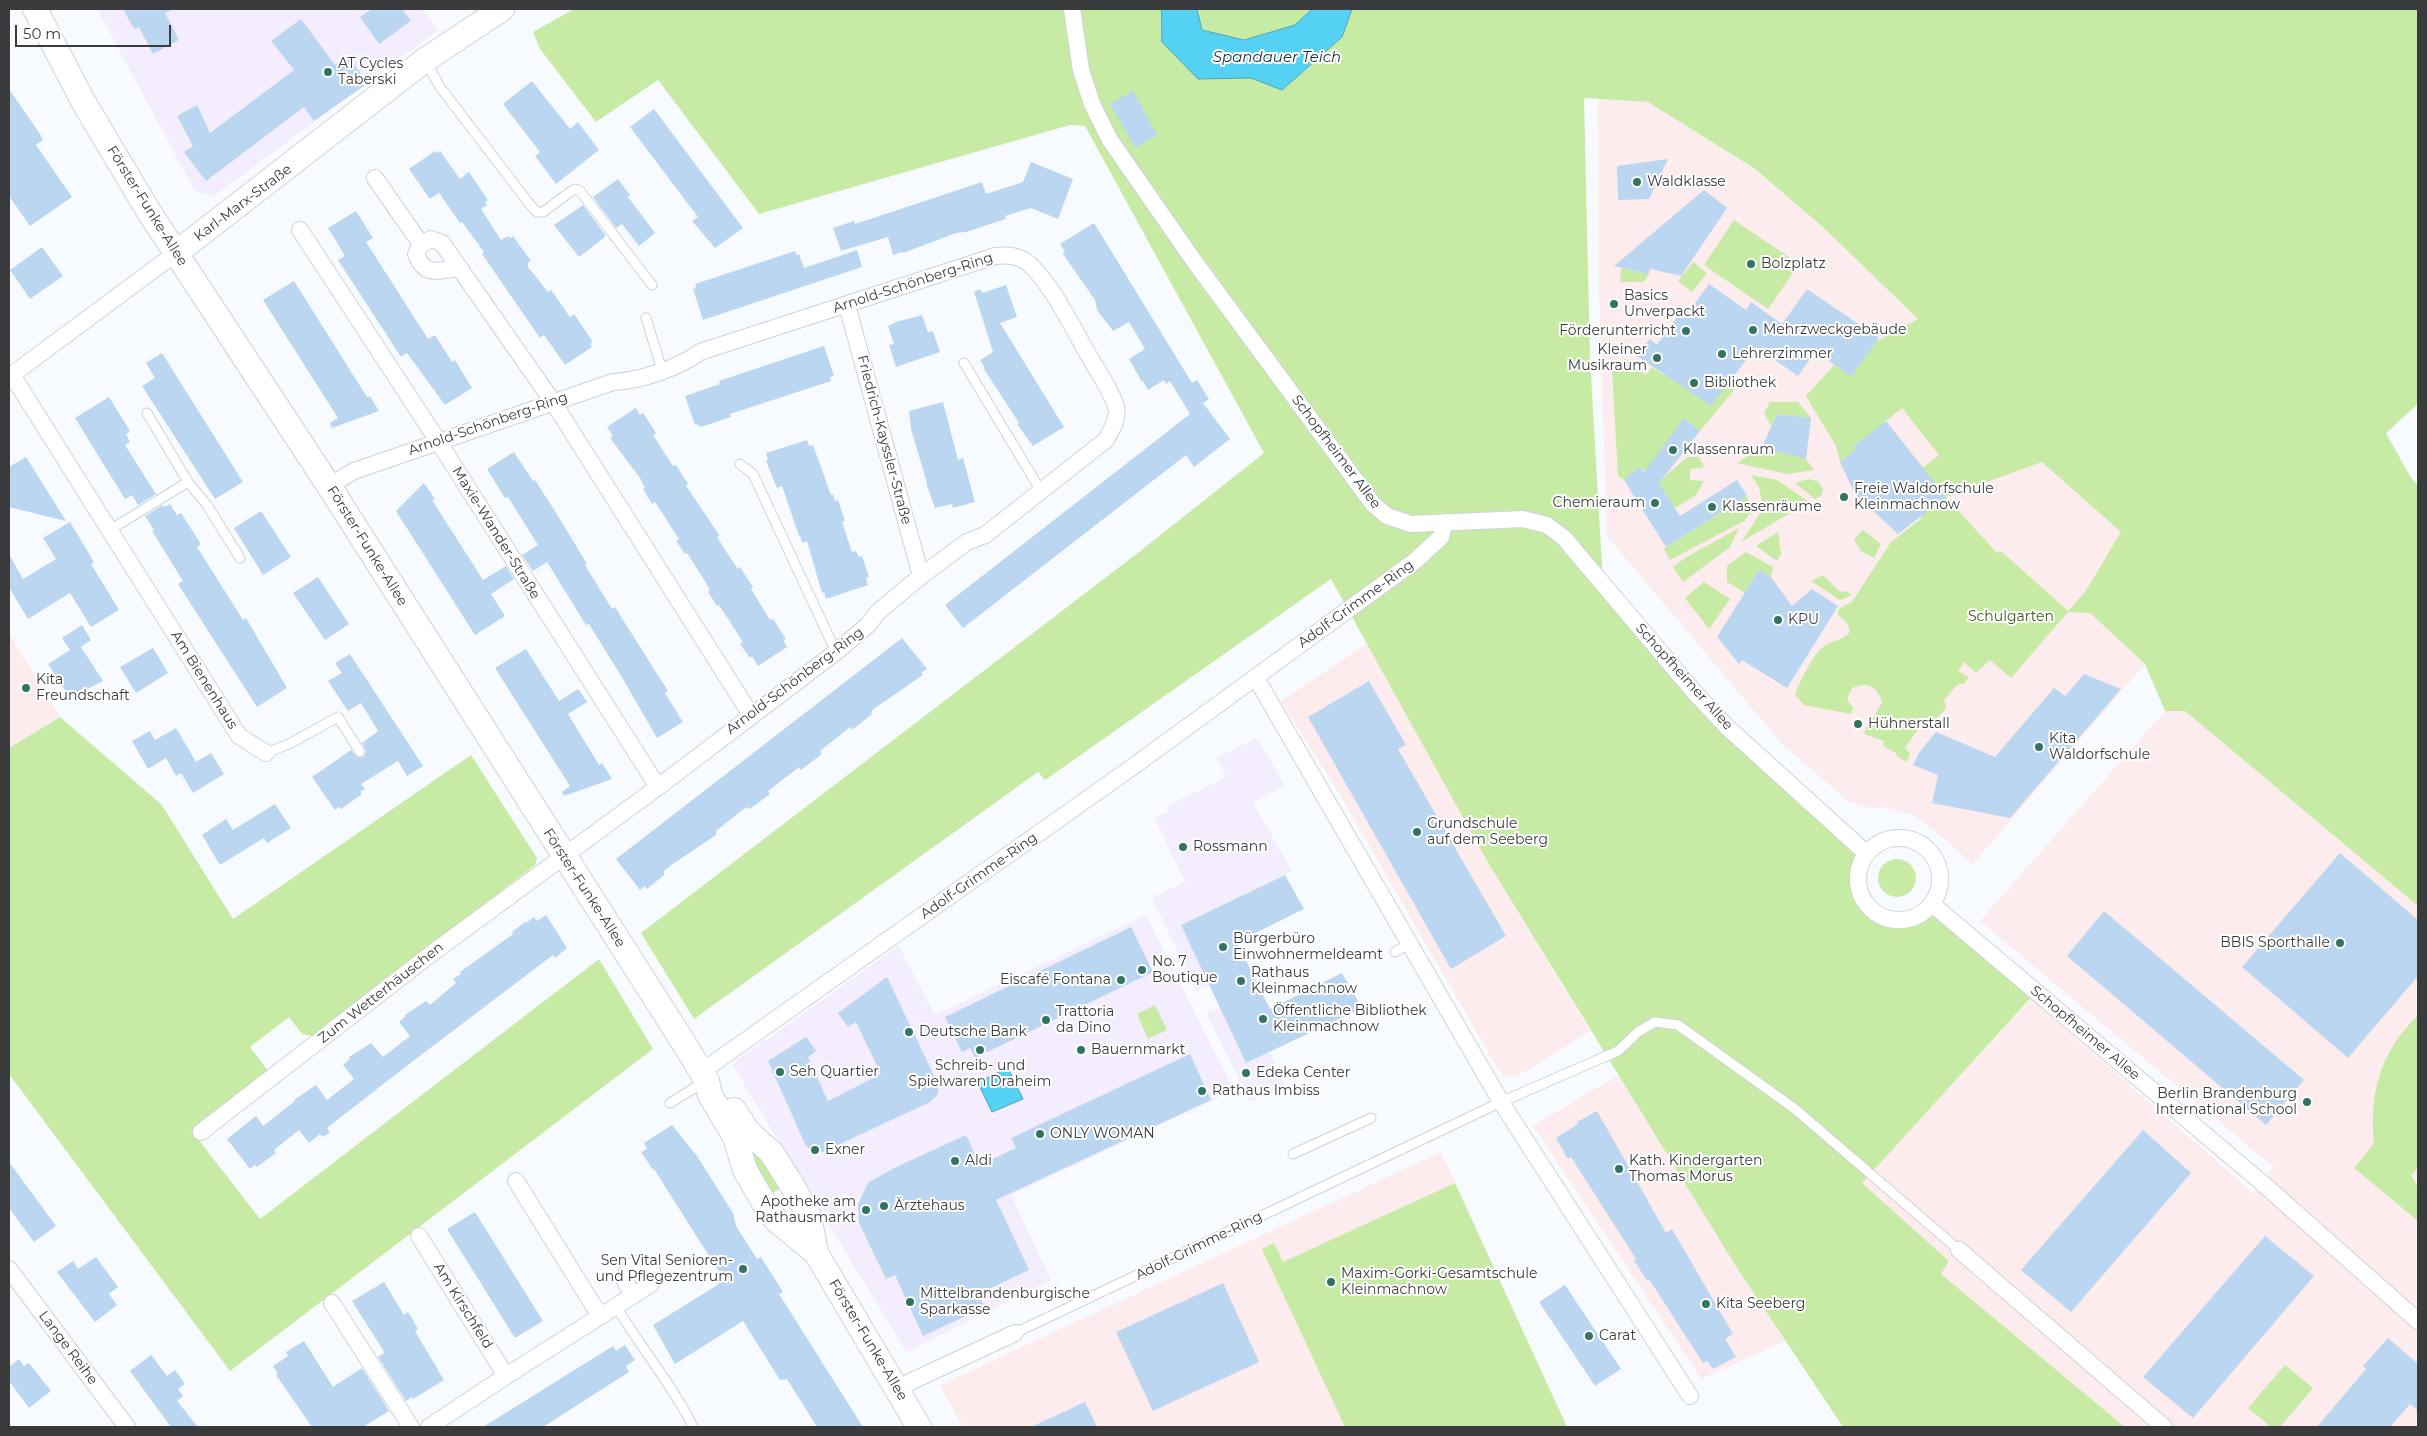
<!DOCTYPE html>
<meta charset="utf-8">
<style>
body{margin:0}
#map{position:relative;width:2427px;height:1436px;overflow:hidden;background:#f7fbff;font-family:Montserrat,sans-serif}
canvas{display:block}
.frame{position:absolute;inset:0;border:10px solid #3a3b3d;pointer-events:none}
.scale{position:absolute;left:15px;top:25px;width:156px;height:22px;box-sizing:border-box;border:2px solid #3a3b3d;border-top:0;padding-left:6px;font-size:15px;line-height:18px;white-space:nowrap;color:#3a3b3d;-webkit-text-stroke:4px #fff;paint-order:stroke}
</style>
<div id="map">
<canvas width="2427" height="1436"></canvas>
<div class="frame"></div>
<div class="scale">50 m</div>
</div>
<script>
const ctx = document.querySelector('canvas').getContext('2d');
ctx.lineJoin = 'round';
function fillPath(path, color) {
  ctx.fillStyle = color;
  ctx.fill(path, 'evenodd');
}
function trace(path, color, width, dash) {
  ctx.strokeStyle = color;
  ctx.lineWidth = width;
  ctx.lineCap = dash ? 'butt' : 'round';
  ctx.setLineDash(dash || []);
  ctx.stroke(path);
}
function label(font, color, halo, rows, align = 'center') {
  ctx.font = font + ' Montserrat,sans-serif';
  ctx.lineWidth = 4;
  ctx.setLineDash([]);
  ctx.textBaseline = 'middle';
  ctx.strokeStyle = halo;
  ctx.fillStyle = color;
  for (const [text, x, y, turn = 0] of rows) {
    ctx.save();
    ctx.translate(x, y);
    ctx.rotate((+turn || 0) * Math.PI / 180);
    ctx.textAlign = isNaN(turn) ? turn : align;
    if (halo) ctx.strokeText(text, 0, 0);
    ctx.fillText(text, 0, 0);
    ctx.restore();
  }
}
fillPath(new Path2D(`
 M97 9H422L438 30 214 196 195 191Z
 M1257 738 1285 785 1253 803 1292 871 1181 925 1210 984 1196 991 1152 898 1185 881 1154 817 1168 812 1166 806 1226 777 1217 757Z
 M1146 915 1234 1090 1011 1195 1051 1280 906 1352 732 1064 899 946 935 1015Z
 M1221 1007 1270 1052 1285 1085 1250 1102 1206 1013Z`), '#f4edfe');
fillPath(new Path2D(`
 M1598 99 1648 102 1755 170 1825 229 1918 319 1905 337 2121 532 2085 592 2068 611 2090 613 2145 664 1973 864 1925 823 1910 814 1888 808 1866 807 1848 801 1782 744 1607 536 1599 296Z
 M9 633 60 717 9 748Z
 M1368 643 1490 866 1590 1031 1537 1065 1517 1076 1503 1075 1496 1066 1342 798 1281 701Z
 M2165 711H2185L2418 906V1427H2125L1940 1273 1949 1261 1861 1183 2031 999 2253 1193 2273 1167 1980 921Z
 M1618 1075 1785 1341 1701 1379 1533 1126Z
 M1441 1152 1567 1427H963L940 1385Z`), '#fceced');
fillPath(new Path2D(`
 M574 9H1162V42L1198 78H1251L1282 90 1342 37 1352 9H2418V404L2386 433 2410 476 2418 486V906L2185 711H2165L2145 664 2090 613 2068 612 2011 678 1990 660 1976 673 1964 662 1958 671 1969 677 1964 684H1958L1944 700 1946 708 1929 727 1922 725 1905 747 1910 754 1906 762 1897 756 1896 753 1883 746 1884 741 1864 734 1869 720H1872L1882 702C1877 686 1868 681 1852 688L1847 699 1853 708 1851 714 1804 705 1795 695C1800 682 1811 657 1823 647 1831 640 1843 641 1850 632L1848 625 1837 613 1840 608 1852 602 1891 542 1921 519 1923 468 1939 455 1902 408 1855 446 1856 449 1840 462 1836 446 1806 396 1834 365 1918 319 1825 229 1755 169 1648 102 1584 98 1590 357 1603 583 1696 694 1866 853C1839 902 1891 942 1932 904L2037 991 1862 1183 1949 1261 1941 1274 2125 1427H1843L1737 1268 1490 866 1331 579 1045 780 1038 772 694 1019 641 933 1139 552 1264 453 1085 126 1070 125 759 214 658 80 596 122 540 49 533 32ZM2042 462 2121 532 2085 592 2068 611 2001 551 1997 553 1946 497Z
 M1197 9H1312L1295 25 1244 40 1202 30Z
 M1734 220 1799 264 1768 309 1704 265Z
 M1693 262 1707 273 1692 292 1678 281Z
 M1621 268 1649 274 1644 282H1620Z
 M1625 358 1646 375 1652 367 1665 376 1666 375 1733 376 1739 384 1700 431 1684 419 1645 471 1639 467 1624 480 1618 476 1612 369 1625 367Z
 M1770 402H1798L1811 418 1777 414 1771 426 1764 413Z
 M1762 447 1806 459 1814 470 1787 474 1737 463Z
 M1687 457H1699L1704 467 1690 469V480L1704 481 1696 495 1675 508 1659 483C1668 472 1678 466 1687 457Z
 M1751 475 1777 480 1809 502 1741 542 1763 509 1759 487Z
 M1809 479 1819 482 1823 490 1821 496 1815 499 1795 483Z
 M1747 496 1752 511 1744 521 1670 560 1664 549 1666 547Z
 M1739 528 1730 547 1683 582 1673 567 1685 558Z
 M1863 530 1881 544 1874 558 1861 551 1854 539Z
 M1778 532 1781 554 1777 561 1756 546Z
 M1746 552 1773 567 1771 577 1759 570 1745 593 1727 582V566Z
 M1823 575 1840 592 1846 591 1852 595 1840 600 1811 581Z
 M1704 582 1730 599 1709 629 1685 598Z
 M60 717 162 805 233 919 471 755 537 858 535 865 313 1036 302 1034 289 1017 250 1047 268 1071 191 1130 260 1219 599 959 653 1049 230 1371 9 1074V748Z
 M1878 878a19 19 0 1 1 38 0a19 19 0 1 1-38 0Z
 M1155 1005 1167 1030 1148 1039 1137 1014Z
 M2418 1015V1167L2411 1176 2418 1187V1221L2354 1168 2374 1143C2369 1091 2381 1052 2418 1015Z
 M744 1135 786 1186 766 1196Z
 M1455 1183 1567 1427H1345L1262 1249 1274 1243 1283 1262Z
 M2285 1365 2313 1388 2280 1427H2271L2248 1408Z`), '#c7eba4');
const water = new Path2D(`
 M1162 9H1197L1202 30 1244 40 1295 25 1312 9H1352L1342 37 1282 90 1251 78 1198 79 1162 42Z
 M1008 1068 1023 1099 992 1112 978 1083Z`);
fillPath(water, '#55d2f3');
trace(water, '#4da5bc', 1);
fillPath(new Path2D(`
 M123 9H174L165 13 179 40 153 54 139 27 134 29Z
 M372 9H402L411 21 379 44 360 17Z
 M301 19 335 65 348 56 368 83 314 121 304 107 206 181 184 152 193 146 177 116 197 105 210 133 294 70 271 41Z
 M532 81 570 129 578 122 599 150 556 184 535 156 540 152 503 104Z
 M9 89 40 134 43 140 36 145 72 197 30 226 9 196Z
 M1133 91 1157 135 1135 148 1110 104Z
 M654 109 743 228 715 248 692 221 698 217 630 127Z
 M435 151 438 153 440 151 460 179 469 172 488 200 485 202 487 205 481 209 501 240 508 236 510 238 513 236 531 261 528 263V267L548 292 551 290 570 317 574 314 593 342 590 344 592 347 565 365 544 335 540 338 482 254 484 252 462 222 460 223 439 193 430 199 409 169Z
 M1668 159 1649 199 1618 200 1617 166Z
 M1031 162 1073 179 1058 219 1031 208 1005 216 1006 219 966 232 956 233 903 253 902 252 893 255 888 237 841 251 833 228 854 221 855 224 982 182 986 194 1023 182Z
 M618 179 630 195 628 197 655 233 639 246 622 224 616 228 593 197Z
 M1704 190 1727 208 1681 276 1650 269 1649 274 1614 266Z
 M583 205 606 236 579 257 554 225Z
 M356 211 373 238 366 242 428 339 435 335 452 362 455 360 472 388 445 405 407 353 401 357 338 260 345 256 328 228Z
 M1094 223 1192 383 1197 380 1209 399 1203 403 1230 439 1194 467 1186 455 963 628 945 605 1190 414 1170 381 1166 384 1164 380 1148 390 1143 381 1142 382 1129 359 1145 349 1129 322 1113 331 1097 310 1095 300 1063 254 1065 252 1060 244Z
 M42 247 63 276 30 299 10 270Z
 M857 250 862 267 703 320 693 289 696 288 695 284 795 251 796 255 799 254 804 268Z
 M294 281 367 397 370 396 379 411 332 428 330 423 338 418 263 300Z
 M1709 284 1746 310 1751 302 1782 324 1807 289 1879 338 1851 377 1816 351 1798 376 1756 347 1711 406 1637 356 1650 339 1657 345 1679 314 1684 318Z
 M1006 285 1017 317 1000 323 1064 427 1033 446 1017 424 1019 423 984 369 985 368 980 360 993 352 974 292 980 289 982 293Z
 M922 315 928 332 933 331 940 352 896 367 889 345 894 344 888 326 896 322Z
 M824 346 834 376 830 377 831 381 730 414 731 417 713 423 700 427 698 424 695 425 685 396 720 384 719 381Z
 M162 353 243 482 215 499 142 386 155 378 146 363Z
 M109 397 130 431 126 434 130 442 125 445 156 494 138 505 132 495 125 499 75 418Z
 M943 402 958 460 963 458 975 502 953 508 952 504 935 508 926 483H927L911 429 909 411Z
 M636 408 640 415 643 413 656 433 653 435 673 466 676 465 688 484 686 486 720 536 717 537 727 553 738 569 740 567 753 587 751 589 770 620 773 619 786 639 783 640 787 647 758 666 752 656 750 658 740 644 743 642 719 605 717 606 708 592 710 590 705 581 687 553 685 554 676 541 679 539 655 502 652 504 643 489 645 488 640 478 610 438 613 436 607 427Z
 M1777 414 1811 418 1806 459 1762 447Z
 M1684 418 1700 431 1659 483 1680 516 1737 480 1747 496 1666 547 1624 480 1639 467 1644 472Z
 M1886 421 1946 497 1898 534 1855 494 1840 462 1856 449 1854 446Z
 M807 440 809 446 813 445 831 495 833 494 835 501 838 500 845 521 842 522 852 552 856 551 859 557 862 556 869 577 866 578 868 585 826 599 824 592 822 593 807 541 802 543 800 535 799 536 782 486 777 488 766 461 768 460 766 453Z
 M514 452 533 481 535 480 563 524 587 564 585 565 612 609 615 607 659 677 668 691 665 693 683 722 657 738 623 679 589 624 586 625 547 562 533 571 522 555 538 545 508 497 505 498 487 469Z
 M26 457 66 521 9 507V467Z
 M424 483 435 499 432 500 483 580 506 566 514 579 491 594 505 616 475 635 396 511Z
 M170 504 177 515 181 513 201 544 197 547 243 620 246 618 287 688 257 707 178 584 183 581 152 531 154 530 145 516 163 505 164 507Z
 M261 511 291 557 263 575 234 528Z
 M70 522 94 562 91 564 119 610 91 627 70 593 28 619 9 587V554L23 579 56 559 43 538Z
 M1759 570 1771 577 1792 606 1812 589 1838 606 1787 688 1742 660 1739 664 1717 637Z
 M318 577 349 624 325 640 293 593Z
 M82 625 91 640 81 647 103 681 70 698 48 664 70 650 62 638Z
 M902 638 927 669 921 673 923 675 875 708 871 712 872 714 852 730 850 727 820 751 822 754 801 770 799 767 794 771 768 791 770 794 750 809 748 807 742 810 716 831V835L670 866 664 871V875L647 889 645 886 640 890 616 859Z
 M153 648 168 673 136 693 120 667Z
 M526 649 559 701 578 689 587 702 568 714 599 765 602 763 612 779 564 796 562 792 570 786 495 668Z
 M350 654 423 766 407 776 398 761 361 784 365 789 360 792 362 794 341 809 339 807 335 810 312 777 351 750 357 757H364L366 751 362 743 378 731 361 703 348 711 328 681 342 673 335 663Z
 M2084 674 2121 689 2010 818 1932 803 1938 775 1913 765 1919 753 1936 732 1995 757 2054 688 2065 696Z
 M1369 681 1406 745 1398 749 1506 936 1451 969 1308 717Z
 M176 728 196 762 211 753 224 774 193 793 181 773 176 776 166 758 148 769 132 741 150 731 155 740Z
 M275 804 291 828 267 843 264 838 220 865 202 835 226 819 233 830Z
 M2340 853 2418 920V976L2348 1058 2242 967Z
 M1285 875 1304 909 1237 942 1270 1009 1342 973 1362 1008 1246 1063 1181 925Z
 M2104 911 2304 1080 2266 1125 2067 956Z
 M546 915 567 948 555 958 553 955 400 1071 327 1128 330 1133 322 1137 320 1134 309 1143 299 1130 274 1150 276 1153 257 1167 255 1165 250 1169 227 1139 256 1116 263 1126 295 1101 294 1100 316 1085 327 1100 354 1079 343 1065 350 1059 349 1057 371 1043 383 1057 410 1036 399 1022 406 1016 405 1015 426 1001 430 1005 456 983 453 979 461 974 460 972 513 934 512 932 525 922 526 923 534 917 537 921Z
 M1131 927 1153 972 975 1058 970 1048 962 1052 945 1017Z
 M887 977 938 1084V1094L930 1102 823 1152H814L806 1146 768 1061 806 1037 816 1051 808 1057 828 1101 881 1074 856 1022 848 1027 838 1013Z
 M1190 1054 1211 1100 996 1200 1029 1270 978 1294 985 1307 923 1336 895 1275 886 1279 859 1223 858 1204 868 1183 894 1168 966 1135 980 1165 1016 1148 1011 1138Z
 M1597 1111 1666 1233 1672 1229 1733 1334 1725 1339 1736 1357 1713 1369 1707 1361 1703 1363 1649 1279 1647 1281 1634 1260 1636 1259 1571 1157 1568 1159 1556 1138 1578 1124 1577 1122Z
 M672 1125 697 1156 733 1213 736 1226 757 1259 761 1257 783 1292 779 1294 863 1427H817L787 1379 780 1380 743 1321 675 1364 653 1325 719 1284 718 1281 723 1278 654 1169 653 1170 641 1152 647 1149 644 1143Z
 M2143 1130 2191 1173 2071 1312 2021 1270Z
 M9 1162 56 1226 34 1242 9 1208Z
 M475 1212 543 1321 515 1338 447 1229Z
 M2265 1236 2314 1276 2193 1418 2143 1377Z
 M96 1257 118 1287 109 1294 117 1305 95 1322 57 1272 73 1261 78 1269Z
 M384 1282 404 1315 408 1312 413 1320 418 1329 415 1331 444 1380 413 1399 412 1397 406 1401 378 1357 384 1353 383 1350 352 1301Z
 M1223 1283 1259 1362 1153 1411 1116 1332Z
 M1565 1285 1621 1369 1595 1386 1539 1302Z
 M2388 1338 2418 1364V1411L2410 1404 2390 1427H2317L2366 1369 2363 1366Z
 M304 1341 333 1387 362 1368 389 1411 363 1427H312L276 1375 278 1374 273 1366 288 1356 286 1352Z
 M625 1345 635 1360 626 1366 629 1372 543 1427H483L613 1346 616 1351Z
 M151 1355 167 1376 175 1370 185 1384 178 1389 183 1396 177 1401 198 1427H171L130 1371Z
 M19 1359 24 1366 29 1363 51 1391 29 1408 9 1381V1367Z
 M1085 1402 1097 1427H1031Z`), '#bbd6f1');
const lane = new Path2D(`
 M425 60 440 87 531 206 537 212H543L570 192 575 189 580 191 652 285
 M646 318 662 370
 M964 363 1041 491
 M147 413 188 482 207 505 240 558
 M740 464 753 474 836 652
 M110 530 188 482
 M266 753 291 743 338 717 360 752
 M1395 952 1409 944
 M670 1103 706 1081
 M1293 1154 1371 1118
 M616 1306C640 1347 672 1384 693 1427
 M1015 1333 1501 1102 1618 1051 1638 1032 1655 1022 1678 1025 1795 1109 1959 1250`);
const street = new Path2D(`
 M1072 9 1081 70 1092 104 1110 140 1194 261 1373 504 1387 516 1411 524 1523 519 1547 525 1564 538 1696 694 1727 727 1866 853
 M375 178 421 244
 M300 230 438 441 658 787
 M460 268C438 270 425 278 416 254L421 244 431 239 442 243 553 402 751 715
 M847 305 921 576
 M12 375 239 736 266 753
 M9 377 176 253
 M1256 678 1501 1102 1690 1396
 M1858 879a41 41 0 1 1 82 0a41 41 0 1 1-82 0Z
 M1932 904 2261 1182 2418 1321
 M701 1072 1131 768 1415 561 1441 537 1445 522
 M201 1132 435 951 658 787 836 652 868 625 878 612 921 576 967 542 985 535 1106 440C1111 430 1119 419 1116 407 1111 390 1098 372 1089 356 1072 327 1053 285 1028 263 1018 255 1007 255 995 256L700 352C679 368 639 381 613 382L354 471 329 486
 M516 1181 600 1316
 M419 1236 506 1376
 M1959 1250 2164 1427
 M9 1269 127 1427
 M332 1303 411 1427
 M897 1388 1015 1333
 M429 1427 506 1376 651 1284C661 1264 632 1253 624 1279L632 1295`);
const secondary = new Path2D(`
 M35 9 84 103 149 212 329 486 680 1037 707 1081 710 1095 735 1137 745 1170 764 1203 776 1220 816 1253 919 1427
 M176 253 425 60 502 9
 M734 1110 749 1133 771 1152 793 1187 809 1216 816 1253`);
trace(lane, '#cfd3d6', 11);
trace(street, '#cfd3d6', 18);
trace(secondary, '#cfd3d6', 26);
trace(lane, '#fff', 9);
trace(street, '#fff', 16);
trace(secondary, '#fff', 24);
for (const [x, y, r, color] of [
 [328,72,5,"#337361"],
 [1637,182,5,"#337361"],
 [1751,264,5,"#337361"],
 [1614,304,5,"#337361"],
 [1753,330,5,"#337361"],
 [1686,331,5,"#337361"],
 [1722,354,5,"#337361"],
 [1657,358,5,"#337361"],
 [1694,383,5,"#337361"],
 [1673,450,5,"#337361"],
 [1844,497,5,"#337361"],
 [1655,503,5,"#337361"],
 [1712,507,5,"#337361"],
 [1778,620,5,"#337361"],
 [26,688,5,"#337361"],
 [1858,724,5,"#337361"],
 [2039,747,5,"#337361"],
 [1417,832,5,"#337361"],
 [1183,847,5,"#337361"],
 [2340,943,5,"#337361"],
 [1223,947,5,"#337361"],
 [1142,970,5,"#337361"],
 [1121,980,5,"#337361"],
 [1241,981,5,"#337361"],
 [1263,1019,5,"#337361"],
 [1046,1020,5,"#337361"],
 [909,1032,5,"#337361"],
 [980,1050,5,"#337361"],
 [1081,1050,5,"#337361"],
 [780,1072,5,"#337361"],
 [1246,1073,5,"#337361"],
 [1202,1091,5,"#337361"],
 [2307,1102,5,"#337361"],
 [1040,1134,5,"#337361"],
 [815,1150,5,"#337361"],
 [955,1161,5,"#337361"],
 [1619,1169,5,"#337361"],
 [884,1206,5,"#337361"],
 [866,1210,5,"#337361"],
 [743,1269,5,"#337361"],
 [1331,1282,5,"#337361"],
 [910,1302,5,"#337361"],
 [1706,1304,5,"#337361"],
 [1589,1336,5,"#337361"]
]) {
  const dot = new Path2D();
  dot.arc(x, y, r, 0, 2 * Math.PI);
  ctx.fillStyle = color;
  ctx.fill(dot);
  trace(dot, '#fff', 2);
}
label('14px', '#3a3b3d', '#fff', [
 ["AT Cycles",338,64],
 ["Taberski",338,80],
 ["Waldklasse",1647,182],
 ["Bolzplatz",1761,264],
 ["Basics",1624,296],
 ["Unverpackt",1624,312],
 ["Mehrzweckgebäude",1763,330],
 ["Förderunterricht",1676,331,"right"],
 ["Kleiner",1647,350,"right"],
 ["Musikraum",1647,366,"right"],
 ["Lehrerzimmer",1732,354],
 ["Bibliothek",1704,383],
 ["Klassenraum",1683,450],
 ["Freie Waldorfschule",1854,489],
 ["Kleinmachnow",1854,505],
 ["Chemieraum",1645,503,"right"],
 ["Klassenräume",1722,507],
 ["KPU",1788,620],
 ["Kita",36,680],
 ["Freundschaft",36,696],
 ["Hühnerstall",1868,724],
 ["Kita",2049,739],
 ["Waldorfschule",2049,755],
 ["Grundschule",1427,824],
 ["auf dem Seeberg",1427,840],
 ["Rossmann",1193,847],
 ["Bürgerbüro",1233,939],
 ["Einwohnermeldeamt",1233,955],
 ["BBIS Sporthalle",2330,943,"right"],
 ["No. 7",1152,962],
 ["Boutique",1152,978],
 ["Rathaus",1251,973],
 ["Kleinmachnow",1251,989],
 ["Eiscafé Fontana",1111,980,"right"],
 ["Öffentliche Bibliothek",1273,1011],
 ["Kleinmachnow",1273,1027],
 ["Trattoria",1056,1012],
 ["da Dino",1056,1028],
 ["Deutsche Bank",919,1032],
 ["Bauernmarkt",1091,1050],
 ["Schreib- und",980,1066,"center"],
 ["Spielwaren Draheim",980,1082,"center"],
 ["Seh Quartier",790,1072],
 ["Edeka Center",1256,1073],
 ["Rathaus Imbiss",1212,1091],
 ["Berlin Brandenburg",2297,1094,"right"],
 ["International School",2297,1110,"right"],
 ["ONLY WOMAN",1050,1134],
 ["Exner",825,1150],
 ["Aldi",965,1161],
 ["Kath. Kindergarten",1629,1161],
 ["Thomas Morus",1629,1177],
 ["Apotheke am",856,1202,"right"],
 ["Rathausmarkt",856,1218,"right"],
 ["Ärztehaus",894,1206],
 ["Sen Vital Senioren-",733,1261,"right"],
 ["und Pflegezentrum",733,1277,"right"],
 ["Maxim-Gorki-Gesamtschule",1341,1274],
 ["Kleinmachnow",1341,1290],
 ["Mittelbrandenburgische",920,1294],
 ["Sparkasse",920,1310],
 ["Kita Seeberg",1716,1304],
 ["Carat",1599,1336]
], 'left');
label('14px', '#3a3b3d', '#fff', [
 ["Karl-Marx-Straße",243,203,-37],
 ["Förster-Funke-Allee",147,206,58],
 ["Arnold-Schönberg-Ring",913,283,-18],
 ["Arnold-Schönberg-Ring",488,424,-19],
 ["Friedrich-Kayssler-Straße",884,440,75],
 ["Schopfheimer Allee",1336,452,53],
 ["Maxie-Wander-Straße",496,533,58],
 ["Förster-Funke-Allee",367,546,58],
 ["Adolf-Grimme-Ring",1356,604,-36],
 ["Schopfheimer Allee",1684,677,48],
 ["Am Bienenhaus",204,680,58],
 ["Arnold-Schönberg-Ring",795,681,-37],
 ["Adolf-Grimme-Ring",979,876,-35],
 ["Förster-Funke-Allee",584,888,57],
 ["Zum Wetterhäuschen",381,993,-38],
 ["Schopfheimer Allee",2085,1033,40],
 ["Adolf-Grimme-Ring",1199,1246,-26],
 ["Am Kirschfeld",463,1306,58],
 ["Förster-Funke-Allee",868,1340,59],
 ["Lange Reihe",68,1348,53]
]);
label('14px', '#3e581e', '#fff', [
 ["Schulgarten",2011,617]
]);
label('italic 15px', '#1b3137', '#fff', [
 ["Spandauer Teich",1277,58]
]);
</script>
